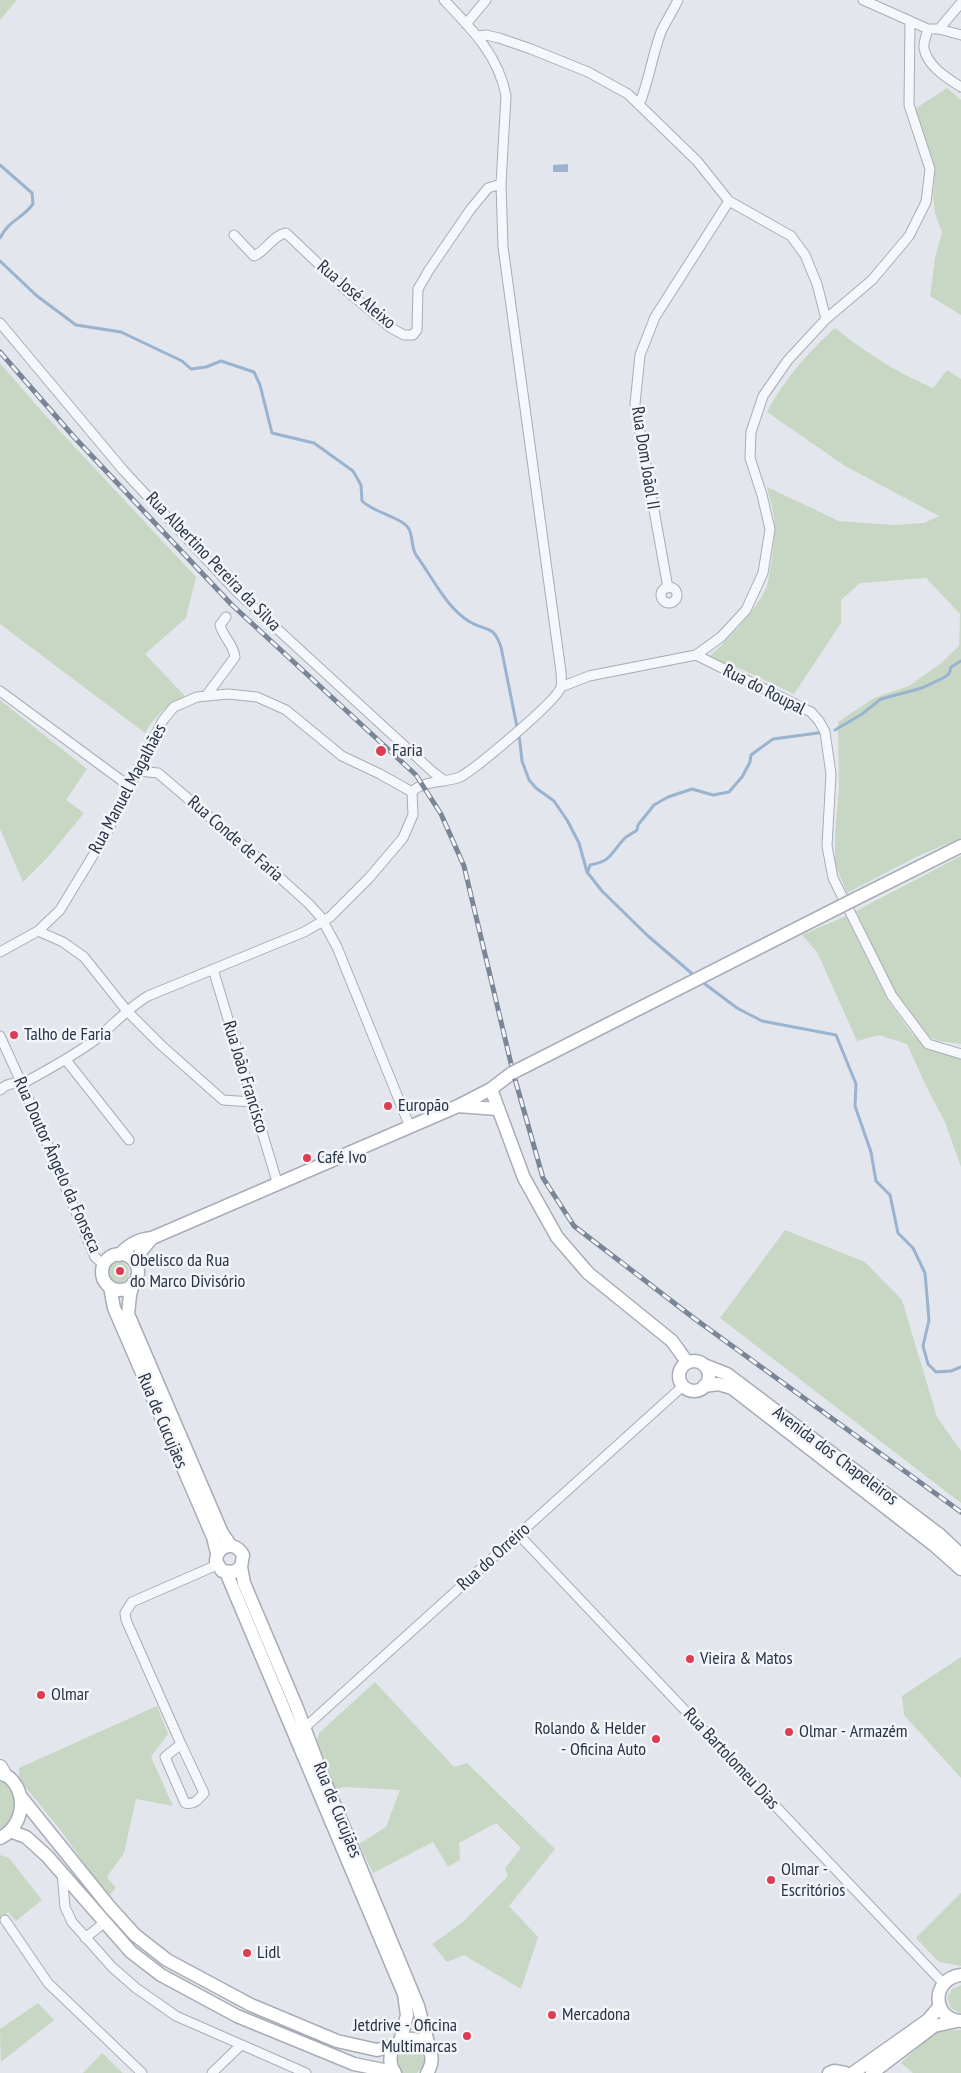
<!DOCTYPE html>
<meta charset="utf-8">
<style>
body{margin:0}
canvas{display:block;background:#e3e6ec}
</style>
<canvas width="961" height="2073"></canvas>
<script>
const ctx = document.querySelector('canvas').getContext('2d');
ctx.lineJoin = 'round';
function fillPath(path, color) {
  ctx.fillStyle = color;
  ctx.fill(path, 'evenodd');
}
function trace(path, color, width, dash) {
  ctx.strokeStyle = color;
  ctx.lineWidth = width;
  ctx.lineCap = dash ? 'butt' : 'round';
  ctx.setLineDash(dash || []);
  ctx.stroke(path);
}
function label(font, color, halo, rows, align = 'center') {
  ctx.font = font + ' "PT Sans Narrow",sans-serif';
  ctx.lineWidth = 5;
  ctx.setLineDash([]);
  ctx.textBaseline = 'middle';
  ctx.strokeStyle = halo;
  ctx.fillStyle = color;
  for (const [text, x, y, turn = 0] of rows) {
    ctx.save();
    ctx.translate(x, y);
    ctx.rotate((+turn || 0) * Math.PI / 180);
    ctx.textAlign = isNaN(turn) ? turn : align;
    if (halo) ctx.strokeText(text, 0, 0);
    ctx.fillText(text, 0, 0);
    ctx.restore();
  }
}
fillPath(new Path2D(`
 M0 0H17L0 20Z
 M947 88 961 100V315L930 296 935 258 942 232 935 213 933 197 935 175 928 158 913 110Z
 M835 328C865 352 897 373 933 388L947 370 961 379V838L918 856 847 893 835 864V835L839 787 838 722 874 698 909 686 940 664 959 646 960 614 926 578 860 583 841 600V623L794 694 741 669 708 657C725 644 759 607 767 586 771 573 776 531 774 517 773 508 769 497 767 487L839 521 894 525 924 523 939 516 845 466 767 412C782 382 810 350 835 328Z
 M0 363 46 416 196 577 186 618 145 654 185 696C167 705 155 715 145 733L0 624Z
 M0 700 87 769 66 800 84 813 46 859 23 882 0 829Z
 M961 856V1044C953 1042 941 1043 934 1039 903 1024 871 943 856 911Z
 M846 916 887 999 910 1031 928 1050 961 1057V1167L945 1122 927 1088 907 1044 879 1035 857 1041 817 952 802 935Z
 M785 1230 865 1262 902 1300 937 1417 961 1451V1503L720 1318Z
 M107 1272a11 11 0 1 1 22 0a11 11 0 1 1-22 0Z
 M961 1657V1778L904 1715 902 1696Z
 M375 1682 454 1767 467 1763 555 1849 509 1906 538 1937 521 1989 464 1955 447 1962 432 1944 463 1922 508 1876 505 1868 521 1848 496 1823 459 1843 460 1860 448 1867 433 1842 373 1873 359 1844 386 1827 400 1790 343 1787 336 1791 317 1741 319 1733Z
 M157 1706 168 1734 151 1757 173 1806 136 1799 124 1853 107 1877 116 1888 108 1897 62 1832 19 1779V1768Z
 M0 1779C22 1792 17 1817 0 1832Z
 M0 1855 9 1858 42 1900 16 1921 8 1912 0 1921Z
 M961 1893V1966L939 1962 916 1938Z
 M961 1985V2013H960L951 2008 947 1998 952 1989Z
 M38 2003 54 2020 1 2062 0 2029Z
 M961 2030V2073H913L901 2063 936 2031Z
 M411 2044C421 2049 427 2054 423 2066L417 2073H400L394 2055 396 2050Z
 M102 2053 123 2073H83Z`), '#c8d7c3');
fillPath(new Path2D(`
 M568 164V172H553V165Z`), '#9ab3cf');
trace(new Path2D(`
 M0 165 32 193 33 204C21 220 10 219 0 238
 M0 261 37 296 76 325 121 332 182 361 191 369 206 367 221 361 254 372 260 385 272 433 314 443 353 471 361 485 362 501C376 514 402 517 409 529 413 536 411 547 416 555 432 576 446 608 470 622 487 632 493 624 501 647L520 742 522 761 529 780 536 788 554 801 567 820 579 843 587 872 602 891 648 936 696 977
 M835 730 862 714 881 699 922 688 943 678 949 674 951 667 961 661
 M588 871 590 865C612 861 610 854 624 839 627 836 633 833 637 830L638 825 654 805 668 797 692 789 713 795 729 792 742 777 750 762 751 755 773 739 825 732
 M701 981 737 1008 762 1021 836 1035 856 1084 855 1106 871 1152 876 1181 890 1195 898 1233 913 1248 925 1273 929 1320 923 1346 928 1364 936 1372 951 1371 961 1367`), '#9ab3cf', 3);
const street = new Path2D(`
 M863 0 928 29H939L961 35
 M466 24 486 0
 M928 29C927 34 923 42 924 48 927 66 947 78 961 87
 M939 29 961 3
 M478 36 486 35 499 38 531 49 588 72 628 94 697 161 729 201 791 236 805 255 817 284 826 319
 M639 105C649 81 652 56 661 32 666 21 673 11 678 0
 M234 235 254 256C266 251 273 235 286 233L346 290 391 328 404 335H413L417 330 418 289 429 270 470 210 488 188 501 184
 M0 323 123 470 237 592 434 773 445 781
 M661 595a8 8 0 1 1 16 0a8 8 0 1 1-16 0Z
 M668 588 635 404 640 355 655 317 729 201
 M696 655 811 712 819 721 825 732 831 774 827 846 833 878 892 996 928 1044 961 1054
 M561 687 589 676 696 655 721 637 746 610 763 573 770 529 762 495 750 458 751 432 763 396 788 360 826 319 872 280 909 236 926 202 930 169 909 105 910 22
 M0 691 129 786
 M206 696 235 657C233 643 224 639 220 625L226 617
 M139 771 158 773 267 866 308 903 320 916 337 947 410 1127
 M412 792C422 780 446 783 460 777 475 769 557 701 561 687 562 683 561 676 561 672L503 247 501 184 506 96C499 56 471 28 444 0
 M38 931 63 942 84 957 127 1011 161 1045 223 1100 252 1102
 M0 952 38 931 60 910 106 834 163 720 174 707 197 697 228 694 257 697 286 710 342 756 380 774 412 792
 M213 969 278 1185
 M0 1036 22 1084 95 1257 104 1265
 M66 1060 129 1140
 M22 1084C47 1070 72 1057 95 1040 113 1025 128 1008 148 996L304 932 330 917 369 878 403 838 413 815 412 792
 M0 1090C7 1083 13 1083 22 1084
 M519 1535 943 1983
 M301 1731 683 1386
 M181 1744 204 1793C198 1800 194 1805 185 1803L165 1757 181 1744 126 1620 125 1613 132 1602 217 1565
 M62 1873 65 1907 72 1922 112 1967 136 1988 176 2016 306 2073
 M5 1920 48 1983 142 2073
 M85 1938 104 1923
 M212 2073 241 2045`);
const secondary = new Path2D(`
 M857 898 961 846
 M491 1089 524 1178 557 1237 588 1273 672 1341 687 1362
 M458 1106 497 1109
 M102 1272a18 18 0 1 1 36 0a18 18 0 1 1-36 0Z
 M119 1255C129 1245 138 1239 152 1238L458 1106 491 1089 512 1073
 M137 1267 141 1251 152 1238
 M133 1283 130 1295 128 1314 222 1533 231 1546
 M110 1287 114 1308 213 1537 217 1553
 M679 1376a15 15 0 1 1 30 0a15 15 0 1 1-30 0Z
 M704 1365 727 1374 940 1535 961 1555
 M704 1386 718 1384 732 1388 934 1545 961 1569
 M241 1567 234 1572 222 1571 216 1561C217 1545 235 1540 243 1555L241 1567 244 1583 297 1708 322 1775 418 2006 431 2054
 M226 1572 404 1994 407 2015 400 2042
 M0 1772C29 1784 27 1825 0 1838
 M21 1797 108 1905 135 1935 167 1960 251 2005 337 2041 377 2050 396 2045
 M10 1831 26 1837 47 1856 131 1952 161 1975 237 2016 354 2064 383 2070 392 2069
 M961 1975C931 1979 931 2019 961 2021
 M395 2073C390 2066 389 2059 392 2051 405 2024 445 2046 427 2073
 M829 2073 834 2071 845 2073
 M853 2073 928 2020 940 2006
 M872 2073 934 2026 957 2021`);
const primary = new Path2D(`
 M0 1767 4 1774`);
trace(street, '#a7adb7', 11);
trace(secondary, '#a7adb7', 15);
trace(primary, '#a0aab9', 16);
trace(street, '#f6f7fa', 9);
trace(secondary, '#fff', 12);
trace(primary, '#fff', 14);
const rail = new Path2D(`
 M0 352 74 437 232 605 416 775 441 814 464 866 513 1072 543 1178 574 1226 695 1319 961 1512`);
trace(rail, '#7a8597', 5);
trace(rail, '#f3f5f9', 3, [9]);
const secondaryBridge = new Path2D(`
 M512 1073 857 898`);
trace(secondaryBridge, '#a7adb7', 15, []);
trace(secondaryBridge, '#fff', 12);
for (const [x, y, r, color] of [
 [381,751,6,"#dc3d53"],
 [14,1035,5,"#dc3d53"],
 [388,1106,5,"#dc3d53"],
 [307,1158,5,"#dc3d53"],
 [120,1271,5,"#dc3d53"],
 [690,1659,5,"#dc3d53"],
 [41,1695,5,"#dc3d53"],
 [789,1732,5,"#dc3d53"],
 [656,1739,5,"#dc3d53"],
 [771,1880,5,"#dc3d53"],
 [247,1953,5,"#dc3d53"],
 [552,2015,5,"#dc3d53"],
 [467,2036,5,"#dc3d53"]
]) {
  const dot = new Path2D();
  dot.arc(x, y, r, 0, 2 * Math.PI);
  ctx.fillStyle = color;
  ctx.fill(dot);
  trace(dot, '#f3f5f9', 2);
}
label('18px', '#283346', '#f3f5f9', [
 ["Rua José Aleixo",356,295,40],
 ["Rua Dom Joãol II",645,458,81],
 ["Rua Albertino Pereira da Silva",213,562,46],
 ["Rua do Roupal",764,690,27],
 ["Rua Manuel Magalhães",128,789,-62],
 ["Rua Conde de Faria",235,839,41],
 ["Rua João Francisco",245,1077,73],
 ["Rua Doutor Ângelo da Fonseca",57,1165,66],
 ["Rua de Cucujães",162,1421,67],
 ["Avenida dos Chapeleiros",835,1456,37],
 ["Rua do Orreiro",494,1557,-42],
 ["Rua Bartolomeu Dias",731,1759,47],
 ["Rua de Cucujães",337,1810,68]
]);
label('18px', '#283346', '#f3f5f9', [
 ["Faria",392,751],
 ["Talho de Faria",24,1035],
 ["Europão",398,1106],
 ["Café Ivo",317,1158],
 ["Obelisco da Rua",130,1261],
 ["do Marco Divisório",130,1282],
 ["Vieira & Matos",700,1659],
 ["Olmar",51,1695],
 ["Rolando & Helder",646,1729,"right"],
 ["- Oficina Auto",646,1750,"right"],
 ["Olmar - Armazém",799,1732],
 ["Olmar -",781,1870],
 ["Escritórios",781,1891],
 ["Lidl",257,1953],
 ["Mercadona",562,2015],
 ["Jetdrive - Oficina",457,2026,"right"],
 ["Multimarcas",457,2047,"right"]
], 'left');
</script>
